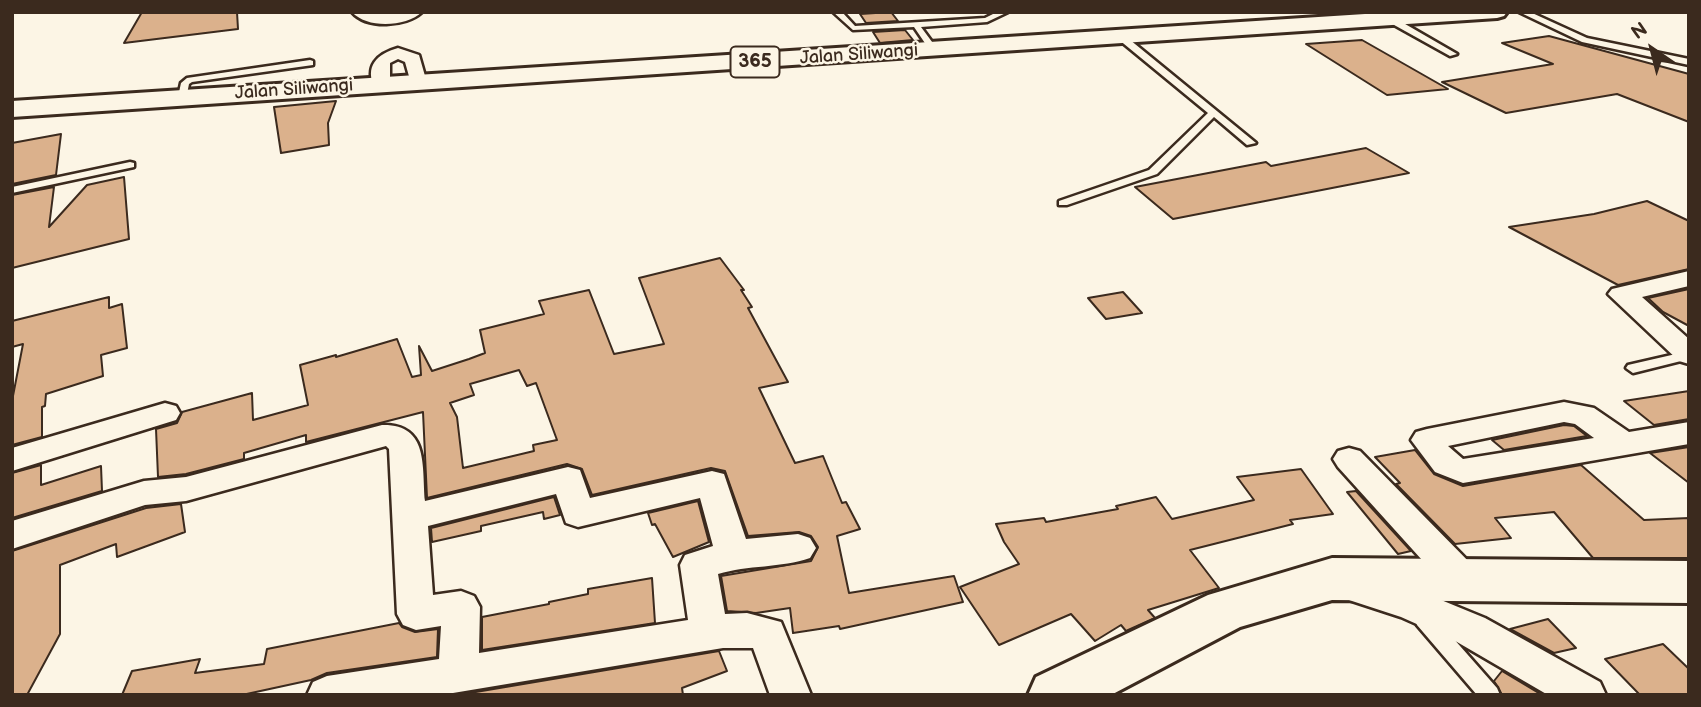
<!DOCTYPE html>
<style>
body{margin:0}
#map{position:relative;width:1701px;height:707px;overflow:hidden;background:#fcf5e5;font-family:"Balsamiq Sans",sans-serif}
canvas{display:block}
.frame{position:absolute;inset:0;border:14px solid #3b2a1e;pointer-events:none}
.north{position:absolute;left:1617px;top:14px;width:70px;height:70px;-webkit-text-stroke:5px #fcf5e5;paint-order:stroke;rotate:325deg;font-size:19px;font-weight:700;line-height:28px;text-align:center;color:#3b2a1e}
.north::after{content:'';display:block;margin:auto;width:24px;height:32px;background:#3b2a1e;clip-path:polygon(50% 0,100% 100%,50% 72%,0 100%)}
</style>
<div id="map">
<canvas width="1701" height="707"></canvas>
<div class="frame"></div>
<div class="north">N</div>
</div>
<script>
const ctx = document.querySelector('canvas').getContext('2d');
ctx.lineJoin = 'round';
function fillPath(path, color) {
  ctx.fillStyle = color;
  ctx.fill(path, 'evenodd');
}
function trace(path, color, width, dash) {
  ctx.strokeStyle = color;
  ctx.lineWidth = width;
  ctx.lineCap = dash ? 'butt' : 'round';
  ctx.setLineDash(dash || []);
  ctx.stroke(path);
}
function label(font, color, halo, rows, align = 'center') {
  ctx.font = font + ' "Balsamiq Sans",sans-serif';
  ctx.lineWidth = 5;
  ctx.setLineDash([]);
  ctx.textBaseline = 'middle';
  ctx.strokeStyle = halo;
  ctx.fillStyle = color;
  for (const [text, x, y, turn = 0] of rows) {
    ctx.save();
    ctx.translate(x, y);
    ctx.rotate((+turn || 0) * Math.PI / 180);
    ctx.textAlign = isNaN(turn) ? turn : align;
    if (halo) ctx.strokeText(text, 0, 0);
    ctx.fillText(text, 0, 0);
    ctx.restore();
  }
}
const building = new Path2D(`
 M142 12H237L238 29 124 43Z
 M891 12 898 21 866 23 860 14Z
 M905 30 913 40 880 43 873 32Z
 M1549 36 1689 74V122L1617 94 1506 113 1442 82 1553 64 1502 43Z
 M1362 40 1448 89 1387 95 1306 44Z
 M336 101 328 123 329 145 281 153 274 107Z
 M61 134 56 175 12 184V143Z
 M1366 148 1409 173 1173 219 1135 187 1266 162 1271 166Z
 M124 177 129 239 12 268V195L54 187 49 227 87 185Z
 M1647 201 1689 221V269L1618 285 1509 227 1594 214Z
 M720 258 744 290H741L752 307 748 308 788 382 759 388 795 463 823 456 842 503 846 502 860 529 837 536 849 593 954 576 963 602 840 629 839 626 793 633 790 608 756 613 727 611 721 576 811 561 818 547 811 536 799 532 748 536 725 471 711 468 592 495 582 469 567 464 427 498 423 412 306 442V435L244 453V459L186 474 158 477 156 429 177 423 182 412 252 393 253 420 308 405 300 365 336 355V357L397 339 412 377 421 375 419 346 432 371 469 359 485 353 480 330 544 314 539 301 589 290 614 354 664 344 639 278ZM519 370 527 386 536 383 557 440 533 445 534 451 463 468 457 417 450 403 474 395 470 384Z
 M1689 289V326L1663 312 1648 298Z
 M1123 292 1142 313 1106 319 1088 298Z
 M109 297V308L122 304 127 348 101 355 103 376 46 394 45 406 42 407V437L12 445V401L23 344 12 347V321Z
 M1689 391V419L1654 425 1624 401Z
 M1564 425 1574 426 1587 436 1504 450 1492 440Z
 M1689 447V483L1650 453Z
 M1415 450 1434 474 1463 486 1581 465 1644 520 1689 518V558H1593L1554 512 1495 518 1511 538 1455 544 1396 484 1400 483 1375 457Z
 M41 465V485L101 466 102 491 12 518V473Z
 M1301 469 1333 514 1290 520 1293 524 1190 550 1219 588 1148 610 1155 618 1126 631 1121 625 1095 641 1071 614 999 645 960 587 1019 564 1004 542 996 524 1044 518 1046 522 1118 509 1116 506 1156 497 1172 519 1254 500 1237 477Z
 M1356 491 1411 551 1398 554 1347 492Z
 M554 497 560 515 544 519 543 512 481 526V531L432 542 431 528Z
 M698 501 709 542 673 557 655 524 652 525 648 513Z
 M181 504 185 532 117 557 116 544 60 565V634L27 695H12V551L146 508Z
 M652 578 655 623 482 650V617L549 604V602L588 594V589Z
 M1548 619 1576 648 1554 653 1510 629Z
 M399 623 402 627 415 632 438 629 437 657 327 673 311 680 242 695H122L132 671 200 659 195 673 264 664 267 649Z
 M1663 644 1689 669V695H1640L1605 659Z
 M719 651 727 671 682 688 683 695H458Z
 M1502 671 1542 695H1502L1494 681Z`);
fillPath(building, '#dbb18c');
trace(building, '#3b2a1e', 2);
const service = new Path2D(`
 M833 12H842L855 26 985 18 997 12H1008L987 22 921 27 938 50 934 52H931L914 27 853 30Z
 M1519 12H1530L1587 38 1689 59V65L1582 42Z
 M1387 17H1393L1457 54 1450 56 1387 21Z
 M1118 35H1124L1256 143 1247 145 1214 117 1157 174 1067 205H1059V201L1149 170 1208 113 1118 39Z
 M310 60 313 61V65L192 82 189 84 186 99 178 97 181 83 187 78Z
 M130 162 134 163V167L12 193V187Z
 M1689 351V359L1633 373 1626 368 1628 365Z
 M1424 611 1431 613 1497 688 1500 695H1477L1417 625 1415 619 1417 613Z`);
const minor = new Path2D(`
 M352 12H422C406 27 367 29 352 12Z
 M398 48 419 55 427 83 424 87H412L405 62 398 59 390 63V85L387 89H375C364 66 377 54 398 48Z
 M1689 271V286L1642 297 1689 339V364L1679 361 1608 294 1612 289Z
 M1564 402 1594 408 1629 432 1689 422V444L1463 483 1435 472 1411 440 1416 432 1427 429ZM1564 422 1575 424 1594 438 1463 459 1448 446Z
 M165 403 176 406 180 413 176 420 12 471V448Z
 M382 425C429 424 422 466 425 501L568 467 580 470 590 498 712 471 724 474 746 539 798 534 810 538 816 548 810 558C781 568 748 565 718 574L725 614 747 613 781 622 811 695H770L753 648H723L441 695H307L313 682 327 676 439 659 441 626 416 630 403 625 397 614 389 449 386 446 186 501 145 505 12 549V521L144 481 186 477ZM556 494 566 523 578 527 700 498 713 546 685 555 680 565 688 620 479 653 480 607 474 596 461 591 433 595 428 526Z
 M1349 448 1360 451 1476 569 1481 580 1476 591 1463 595 1450 591 1338 467 1333 459 1338 451Z
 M1362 574 1424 593 1485 618 1600 682 1606 695H1548L1457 642 1401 617 1349 600 1344 589 1349 578Z`);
const secondary = new Path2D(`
 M1332 558 1689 561V603L1332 600 1240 627 1111 695H1028L1036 677 1208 595Z`);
const primary = new Path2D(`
 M1396 12H1507L1504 16 1497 18 12 117V101Z`);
trace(service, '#3b2a1e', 5);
trace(minor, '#3b2a1e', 5);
trace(secondary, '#3b2a1e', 6);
trace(primary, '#3b2a1e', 6);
fillPath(service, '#fcf5e5');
fillPath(minor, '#fcf5e5');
fillPath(secondary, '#fcf5e5');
fillPath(primary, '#fcf5e5');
label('18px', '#3b2a1e', '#fcf5e5', [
 ["Jalan Siliwangi",859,55,-4],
 ["Jalan Siliwangi",294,90,-4]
]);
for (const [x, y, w] of [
 [755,62,49]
]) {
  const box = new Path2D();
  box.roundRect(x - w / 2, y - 15.5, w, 31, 5);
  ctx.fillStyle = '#fcf5e5';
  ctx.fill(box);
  trace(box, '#3b2a1e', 2);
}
label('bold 19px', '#3b2a1e', null, [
 ["365",755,62]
]);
</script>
